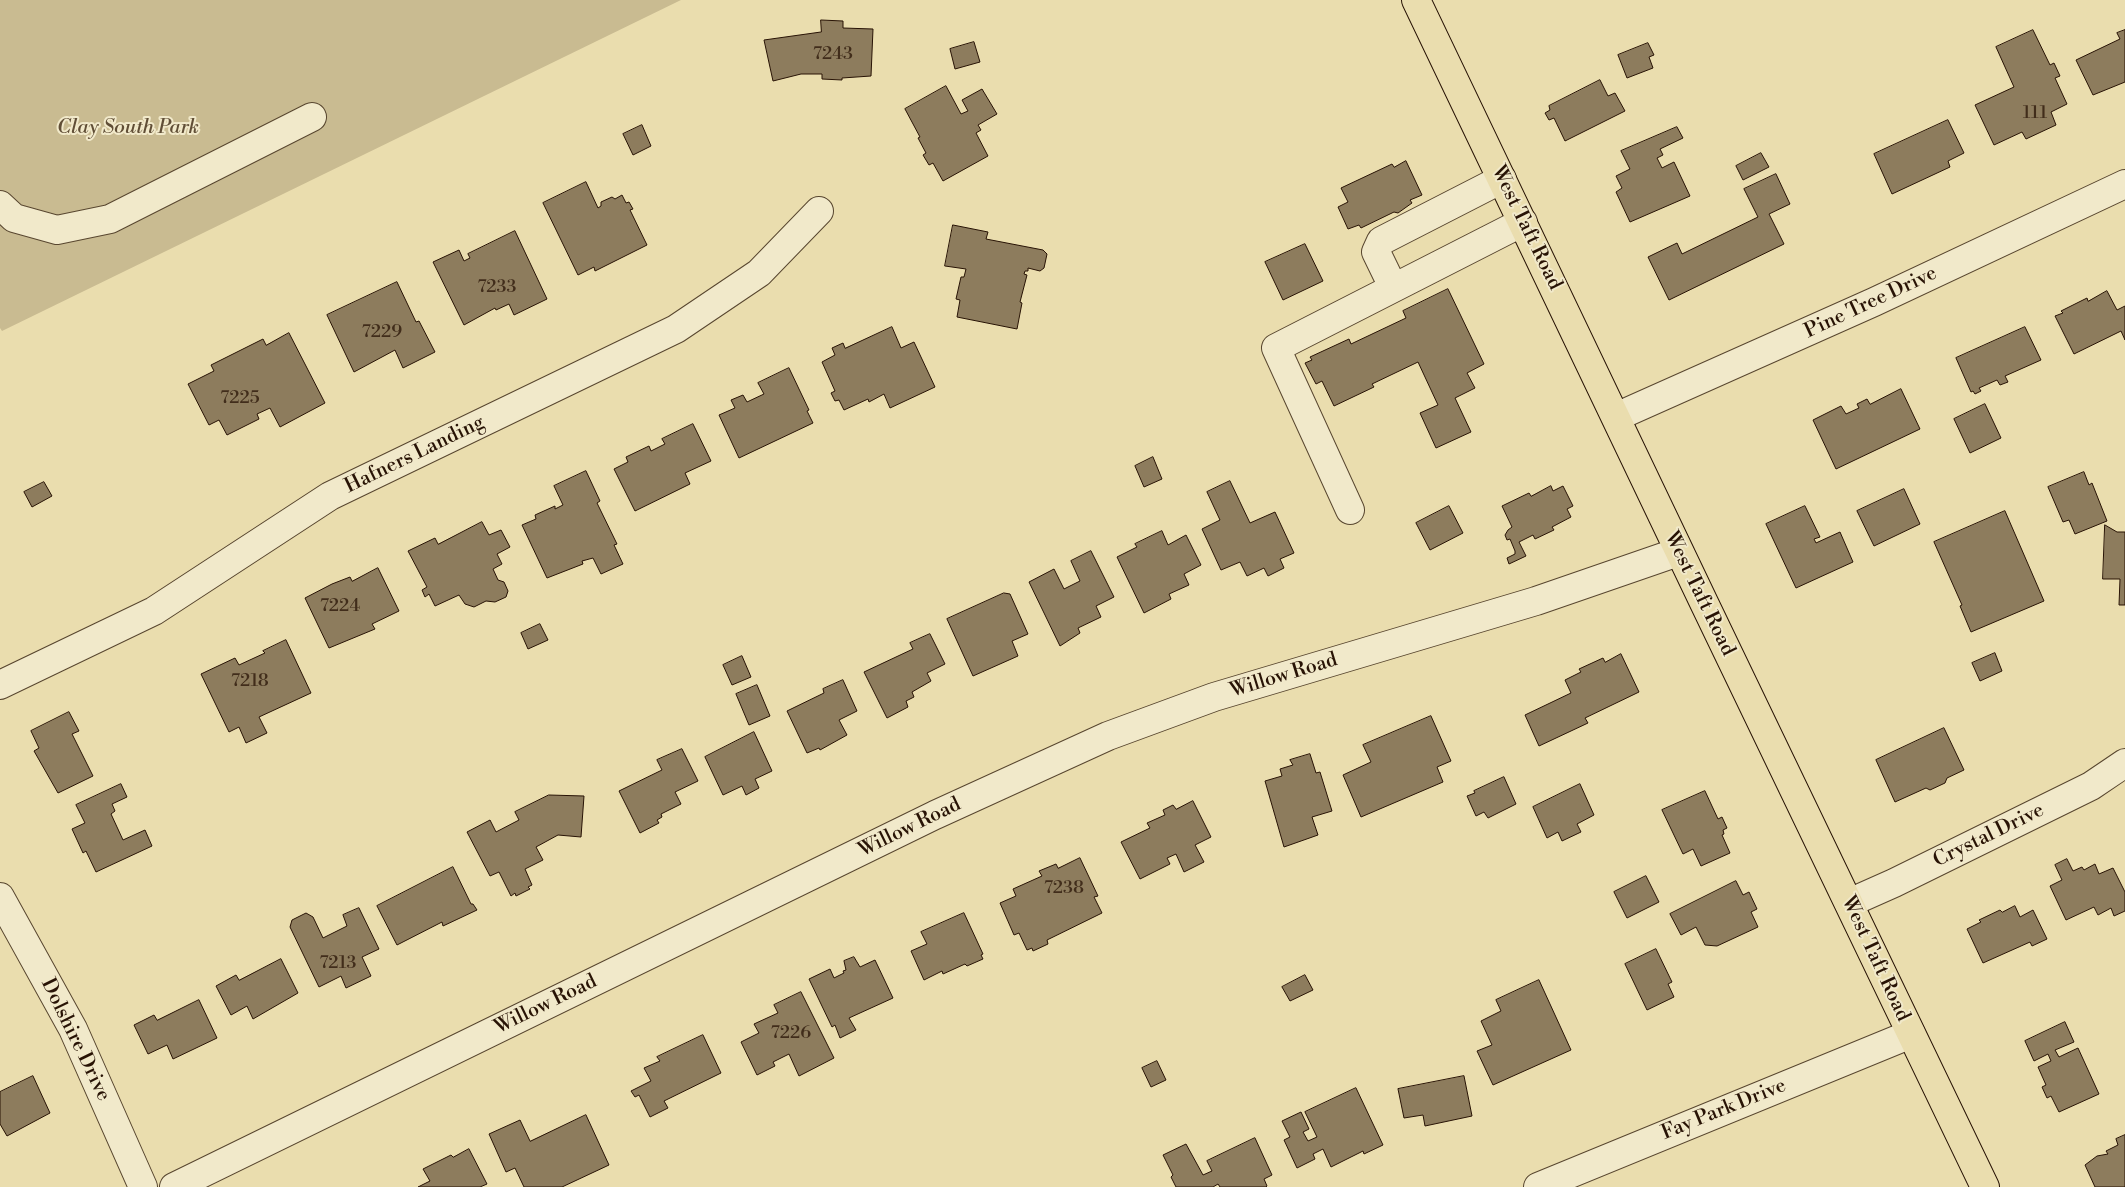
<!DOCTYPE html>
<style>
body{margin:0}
canvas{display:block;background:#eaddae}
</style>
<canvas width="2125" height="1187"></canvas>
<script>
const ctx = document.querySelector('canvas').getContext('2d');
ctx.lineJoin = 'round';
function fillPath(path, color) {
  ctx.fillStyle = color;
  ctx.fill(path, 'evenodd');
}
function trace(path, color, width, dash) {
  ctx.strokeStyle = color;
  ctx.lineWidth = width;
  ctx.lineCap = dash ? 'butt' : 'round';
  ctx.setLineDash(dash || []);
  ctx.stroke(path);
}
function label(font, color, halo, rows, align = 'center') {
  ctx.font = font + ' "Libre Bodoni",serif';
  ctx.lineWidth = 4;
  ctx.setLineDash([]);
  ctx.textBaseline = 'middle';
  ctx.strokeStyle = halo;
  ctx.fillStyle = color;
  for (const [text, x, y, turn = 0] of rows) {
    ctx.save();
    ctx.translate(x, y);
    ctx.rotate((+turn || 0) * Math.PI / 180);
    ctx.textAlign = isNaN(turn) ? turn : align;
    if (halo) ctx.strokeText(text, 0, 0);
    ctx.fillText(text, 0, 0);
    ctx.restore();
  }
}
fillPath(new Path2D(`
 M0 0H681L2 331 0 328Z`), '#c9bb91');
const building = new Path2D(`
 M821 20 843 21V28L873 29 871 76 842 78V80L822 79V74H801L773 81 764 40 821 32Z
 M2033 30 2050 65 2054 63 2060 76 2055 78 2067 104 2051 112 2056 125 2026 139 2022 132 1994 145 1975 105 2014 87 1996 47Z
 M2125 30V82L2093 95 2076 60 2120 39 2117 33Z
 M974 42 980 62 955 69 950 49Z
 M1648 43 1654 55 1649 57 1653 68 1627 78 1618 55Z
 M1600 80 1608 96 1615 93 1625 111 1565 141 1554 118 1549 120 1545 113 1550 110 1549 106Z
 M946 86 961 114 968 111 962 100 982 89 997 114 978 125 981 130 976 133 988 156 943 181 933 163 929 165 923 155 926 153 918 138 920 137 905 109Z
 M1948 120 1964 153 1948 161 1950 167 1892 194 1874 154Z
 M642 125 651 146 633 155 623 134Z
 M1677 127 1683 138 1660 149 1663 155 1657 158 1662 168 1674 162 1690 196 1630 222 1616 192 1622 188 1616 176 1630 169 1621 151Z
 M1761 153 1769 167 1743 180 1736 166Z
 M1406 161 1422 195 1410 200 1412 203 1398 213 1394 212 1361 228 1359 225 1348 229 1338 207 1348 202 1341 188 1392 164 1394 167Z
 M1776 174 1790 204 1769 214 1784 244 1669 300 1648 257 1677 243 1682 254 1758 217 1744 189Z
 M586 182 598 208 601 206V202L612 197 615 199 622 195 626 203 629 202 633 209 630 210 647 245 595 271 594 267 578 275 543 203Z
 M953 225 988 232 986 239 1043 250 1047 254 1044 268 1040 271 1028 268V271H1025L1024 274 1027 275 1020 302 1022 303 1017 329 957 317 960 300 956 299 961 277H964L966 269 945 266Z
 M515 231 547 299 514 315 509 304 496 310 495 308 464 325 433 262 459 250 464 261 470 258 468 254Z
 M1305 244 1323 281 1283 300 1265 262Z
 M397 282 416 322 419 321 435 352 403 368 395 350 354 372 327 315Z
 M1448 289 1484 364 1467 373 1475 388 1455 398 1471 432 1436 448 1420 413 1438 405 1418 362 1372 384 1374 387 1334 406 1322 381 1316 384 1305 363 1312 360 1310 357 1349 339 1351 344 1406 318 1403 311Z
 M2107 291 2117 310 2125 306V340L2121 331 2074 354 2055 316 2063 313 2061 311 2087 298 2088 301Z
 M892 327 901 348 914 342 935 387 890 408 884 394 869 402 868 399 844 410 839 400 835 401 831 393 835 391 822 362 835 355 832 348 843 343 845 348Z
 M2025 327 2041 360 2005 376 2008 382 2000 385 1997 380 1979 388 1981 391 1975 394 1973 391 1971 392 1956 358Z
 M289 333 325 403 280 427 270 408 257 414 259 419 227 435 219 420 209 425 188 384 214 371 211 365 263 339 266 345Z
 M789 368 809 410 807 411 813 423 739 458 719 415 735 408 731 400 743 395 747 402 764 394 758 383Z
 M1901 389 1920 429 1836 469 1813 420 1841 406 1846 414 1859 408 1857 404 1867 399 1870 404Z
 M1985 404 2001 438 1970 453 1954 419Z
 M693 424 711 461 685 473 690 484 635 511 614 469 628 462 626 457 649 446 651 451 665 444 662 439Z
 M1153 457 1162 479 1144 487 1135 466Z
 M586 471 600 501 597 503 617 544 614 545 623 564 601 574 593 558 582 561 583 564 547 578 522 525 536 519 535 515 555 506V509L563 505 554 486Z
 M2084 472 2089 485 2092 483 2107 521 2075 534 2069 520 2063 522 2048 487Z
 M1230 481 1250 523 1275 512 1294 553 1280 559 1284 568 1268 576 1264 568 1247 576 1240 562 1221 570 1202 529 1220 520 1207 492Z
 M44 482 52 496 32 507 24 492Z
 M1551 486 1553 491 1563 486 1573 506 1567 509 1571 517 1552 527 1554 530 1535 539 1533 535 1519 542 1526 556 1509 564 1507 558 1515 554V551L1510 539 1507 540 1505 535 1508 530 1512 527 1502 506 1529 493 1531 496Z
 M1904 489 1920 524 1874 546 1857 511Z
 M1449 506 1463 533 1430 550 1416 523Z
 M1805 506 1820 537 1814 539 1816 543 1840 532 1853 562 1796 588 1766 524Z
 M2005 511 2044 601 1971 632 1960 606 1962 605 1934 542Z
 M482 522 489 535 501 530 510 547 497 554 502 564 493 569 498 580 504 582 508 591 506 597 495 602 486 601 474 607 465 604 459 595 435 606 429 594 425 597 422 590 427 587 408 551 435 538 438 544Z
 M2105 525 2117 532H2125V605H2119L2120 579H2103Z
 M1162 531 1168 545 1186 535 1201 565 1184 574 1189 585 1169 594 1171 599 1144 613 1117 557 1137 547 1135 544Z
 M1091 551 1114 597 1096 606 1101 617 1078 628 1080 633 1060 646 1029 582 1054 569 1064 589 1080 581 1071 561Z
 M378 568 399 611 372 624 375 629 329 648 305 598 332 584 350 577 352 581Z
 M1004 593 1010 594 1028 634 1012 641 1018 656 973 676 947 619Z
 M540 624 548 640 528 649 521 633Z
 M930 634 945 664 927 673 931 681 912 692 914 697 906 701 908 707 887 718 864 672 913 649 910 643Z
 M286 640 311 693 259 717 267 733 246 743 239 727 229 732 201 674 235 658 239 665 265 653 263 651Z
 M1995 653 2002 671 1980 681 1972 663Z
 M1621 654 1639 692 1585 718 1588 723 1539 746 1525 715 1571 693 1565 680 1581 672 1579 669 1603 658 1605 662Z
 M742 656 751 677 732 685 723 665Z
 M843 680 857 711 839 720 847 735 820 750 819 748 807 753 787 711 824 693 823 689Z
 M757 685 770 716 749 725 736 694Z
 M69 712 79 731 72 734 93 776 58 793 34 751 39 748 31 731Z
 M1431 716 1451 761 1437 767 1443 782 1361 817 1343 775 1371 762 1363 745Z
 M1944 728 1964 770 1947 778 1945 783 1930 790 1926 788 1895 802 1876 760Z
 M754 732 772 771 755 779 759 788 746 795 742 786 723 795 705 757Z
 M682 749 698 781 675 792 681 804 661 814 662 817 657 820 659 823 640 833 619 791 662 770 657 760Z
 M1310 754 1316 773 1320 772 1332 811 1312 817 1318 835 1284 847 1265 781 1282 776 1280 769 1293 765 1290 760Z
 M1504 777 1516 804 1488 818 1484 812 1476 816 1467 796 1475 793 1474 791Z
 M121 784 127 797 112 804 115 811 111 814 123 840 145 830 152 846 96 872 86 851 83 853 72 829 85 823 76 805Z
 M1580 784 1594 815 1577 824 1581 832 1562 841 1558 832 1547 838 1533 807Z
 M1705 791 1718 819 1722 817 1727 828 1723 830 1724 834 1722 835 1730 853 1701 866 1693 849 1683 854 1662 810Z
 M549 795 584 796 581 837 558 835 536 847 543 860 525 869 532 885 528 887 530 889 516 896 515 893 511 896 499 872 490 876 467 832 490 820 496 832 519 820 515 812Z
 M1193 801 1211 837 1195 845 1204 862 1184 872 1176 854 1167 858 1170 864 1140 879 1121 842 1150 828 1147 823 1165 815 1163 810 1173 805 1176 809Z
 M1080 858 1098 896 1094 897 1102 913 1047 940 1048 944 1033 951 1032 948 1027 950 1019 933 1014 935 1000 903 1016 896 1013 889 1042 876 1039 871 1056 864 1058 868Z
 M2067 859 2073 871 2082 867 2084 870 2095 864 2099 874 2113 868 2125 892V911L2114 916 2111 908 2098 915 2094 907 2066 920 2050 886 2062 880 2055 865Z
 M453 867 471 904H473L477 910 443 926 442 922 397 945 377 906Z
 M1646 876 1659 902 1627 918 1614 892Z
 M1736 881 1743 895 1749 892 1757 909 1751 912 1758 927 1717 946 1705 945 1696 927 1681 935 1670 914Z
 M2015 906 2020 917 2033 910 2047 939 2032 946 2030 942 1983 963 1967 929 1981 922 1979 920 2000 910 2002 912Z
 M359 908 379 949 362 957 371 976 346 988 341 976 319 987 290 927 292 920 306 913 313 917 323 938 347 926 343 915Z
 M964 913 983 954 981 955 983 959 967 966 965 964 943 974 942 971 924 980 911 951 927 944 921 932Z
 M1656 949 1672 982 1668 984 1674 997 1647 1010 1625 964Z
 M854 957 860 967 875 960 893 998 849 1018 856 1030 840 1038 835 1025 832 1027 809 979 830 969 834 978 844 973 843 971 846 970 844 961Z
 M281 959 298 993 253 1019 247 1006 231 1015 216 986 236 975 239 980Z
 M1305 975 1313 990 1290 1001 1282 987Z
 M1539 980 1571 1050 1493 1085 1477 1051 1492 1045 1481 1021 1501 1011 1496 1000Z
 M801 992 834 1058 799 1076 789 1054 773 1062 775 1066 757 1075 741 1042 759 1033 754 1024 778 1013 774 1005Z
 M199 1000 217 1038 173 1059 167 1045 148 1054 134 1025 154 1015 157 1020Z
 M2065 1022 2074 1042 2055 1050 2059 1057 2078 1048 2099 1094 2059 1112 2051 1096 2047 1098 2042 1087 2046 1085 2038 1067 2051 1061 2048 1054 2034 1061 2025 1041Z
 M703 1035 721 1073 664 1101 668 1108 650 1117 639 1095 635 1097 631 1091 651 1081 644 1068 660 1061 657 1057Z
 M1157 1061 1166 1080 1151 1087 1142 1068Z
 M33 1076 50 1113 7 1136 0 1124V1092Z
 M1464 1076 1472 1116 1425 1126 1423 1115 1404 1118 1398 1089Z
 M1356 1088 1383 1145 1364 1154 1363 1151 1331 1167 1323 1149 1313 1154 1315 1159 1297 1168 1284 1140 1290 1137 1282 1121 1301 1112 1309 1129 1303 1132 1308 1141 1317 1137 1305 1112Z
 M586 1115 609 1165 562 1187H524L515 1168 506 1172 489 1134 520 1120 530 1141Z
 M2125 1135V1187H2095L2085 1165 2097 1156 2108 1154 2106 1151 2118 1145 2116 1139Z
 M1255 1138 1272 1175 1264 1179 1267 1186 1266 1187H1220L1218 1184 1213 1187H1176L1171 1177 1173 1175 1163 1155 1186 1144 1203 1175 1212 1171 1207 1161Z
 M469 1149 487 1184 480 1187H418L430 1181 423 1169 451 1155 453 1157Z`);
fillPath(building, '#8d7c5d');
trace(building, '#281305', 1);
const minor = new Path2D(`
 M0 205 14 218 57 230 110 219 312 117
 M1393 287 1376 252 1381 241 1502 179
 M1616 417 1874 302 2125 184
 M1350 510 1276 348 1523 222
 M0 685 154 611 330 496 676 329 759 273 819 211
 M0 897 73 1029 143 1187
 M1849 903 1894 883 2091 786 2125 763
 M174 1187 935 815 1108 736 1214 697 1536 601 1678 552
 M1538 1187 1911 1034`);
const major = new Path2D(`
 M1416 0C1606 396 1793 792 1985 1187`);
trace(minor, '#58462f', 30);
trace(major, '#281305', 30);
trace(minor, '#f1e9ca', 28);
trace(major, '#eaddae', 28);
label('18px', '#412d1b', null, [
 ["7243",833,55],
 ["111",2035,114],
 ["7233",497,288],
 ["7229",382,333],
 ["7225",240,399],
 ["7224",340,607],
 ["7218",250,682],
 ["7238",1064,889],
 ["7213",338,964],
 ["7226",791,1034]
]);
label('italic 20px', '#604e36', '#f1e9ca', [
 ["Clay South Park",128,128]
]);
label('20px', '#281305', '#f1e9ca', [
 ["West Taft Road",1526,228,64],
 ["Pine Tree Drive",1871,303,-25],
 ["Hafners Landing",415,455,-26],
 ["West Taft Road",1699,594,64],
 ["Willow Road",1284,676,-17],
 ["Willow Road",910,828,-26],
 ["Crystal Drive",1989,836,-26],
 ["West Taft Road",1875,959,65],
 ["Willow Road",546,1005,-26],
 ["Dolshire Drive",75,1040,64],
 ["Fay Park Drive",1724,1110,-22]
]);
</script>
